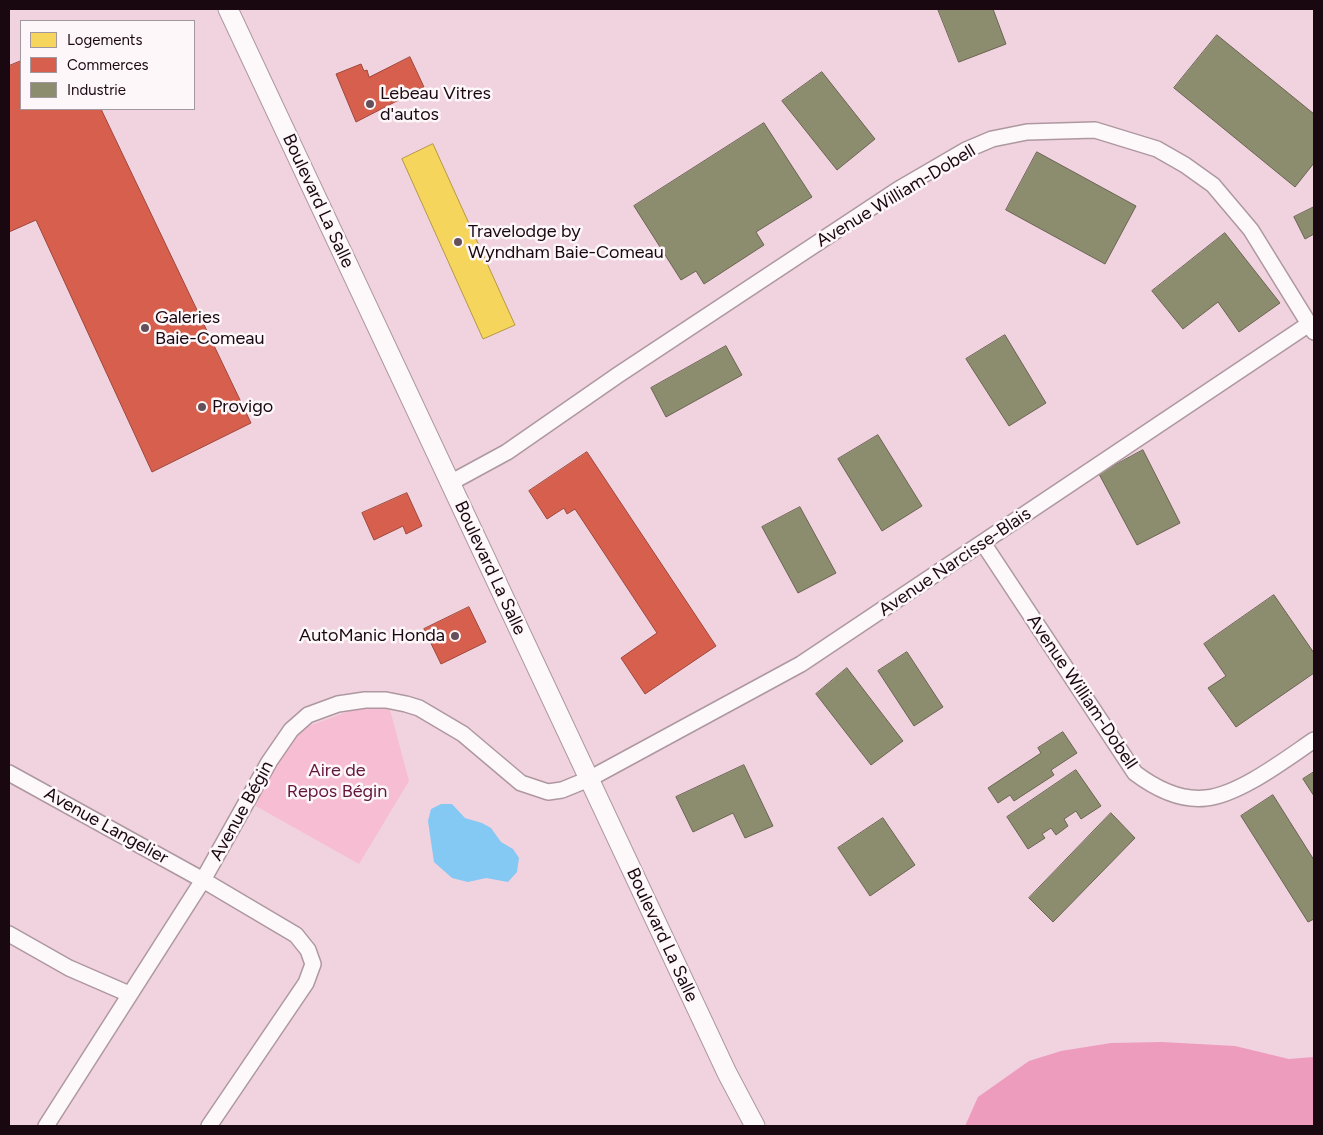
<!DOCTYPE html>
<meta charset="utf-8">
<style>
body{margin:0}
#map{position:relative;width:1323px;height:1135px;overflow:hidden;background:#f0d3de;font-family:Figtree,sans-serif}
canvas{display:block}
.frame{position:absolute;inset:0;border:10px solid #1a0810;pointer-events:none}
.legend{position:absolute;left:20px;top:20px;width:175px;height:90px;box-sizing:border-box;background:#fdf7f9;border:1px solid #a2979c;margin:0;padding:6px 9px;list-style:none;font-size:15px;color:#1a0810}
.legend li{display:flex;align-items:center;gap:10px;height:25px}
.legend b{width:25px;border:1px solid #a2979c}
</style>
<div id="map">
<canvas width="1323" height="1135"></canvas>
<div class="frame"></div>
<ul class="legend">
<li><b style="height:14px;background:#f6d55c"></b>Logements</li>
<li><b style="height:14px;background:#d6604d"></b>Commerces</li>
<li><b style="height:14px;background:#8c8c6e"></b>Industrie</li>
</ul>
</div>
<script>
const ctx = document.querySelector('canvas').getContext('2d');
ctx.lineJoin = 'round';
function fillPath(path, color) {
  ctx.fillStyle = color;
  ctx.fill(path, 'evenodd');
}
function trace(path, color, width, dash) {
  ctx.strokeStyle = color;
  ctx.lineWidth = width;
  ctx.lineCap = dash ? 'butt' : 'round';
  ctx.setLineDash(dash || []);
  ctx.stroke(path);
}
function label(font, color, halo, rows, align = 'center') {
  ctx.font = font + ' Figtree,sans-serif';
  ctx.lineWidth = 5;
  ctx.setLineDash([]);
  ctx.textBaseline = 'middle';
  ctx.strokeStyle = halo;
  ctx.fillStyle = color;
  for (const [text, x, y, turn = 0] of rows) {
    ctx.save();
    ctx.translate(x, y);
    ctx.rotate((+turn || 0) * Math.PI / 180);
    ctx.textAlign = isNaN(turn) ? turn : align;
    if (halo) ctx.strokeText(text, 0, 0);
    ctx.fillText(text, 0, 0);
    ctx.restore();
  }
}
fillPath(new Path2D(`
 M389 706 409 781 359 864 254 805 288 744 306 727 355 709Z`), '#f7bdd3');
fillPath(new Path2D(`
 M1162 1042 1235 1046 1289 1059 1314 1057V1126H965L978 1097 1029 1061 1061 1051 1111 1043Z`), '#ed9cbe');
fillPath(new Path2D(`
 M441 804H452L465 818 482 823 491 828 501 842 513 849 519 858 517 872 508 882 486 878 468 882 452 878 434 862 428 821 431 809Z`), '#84c8f4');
const homes = new Path2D(`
 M433 144 515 325 483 339 402 159Z`);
fillPath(homes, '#f6d55c');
trace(homes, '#b49845', 1);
const shops = new Path2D(`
 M410 57 424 87 356 122 336 74 361 64 364 71 367 70 369 77Z
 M21 61V109H101L251 423 152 472 36 220 9 232V66Z
 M587 452 716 646 645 694 621 658 657 633 575 509 567 514 564 508 547 519 529 491Z
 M407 493 422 526 406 534 403 526 374 540 362 513Z
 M469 607 486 642 441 664 424 629Z`);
fillPath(shops, '#d6604d');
trace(shops, '#9e463b', 1);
const industry = new Path2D(`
 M938 9H993L1006 44 959 62Z
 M1217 35 1314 114V163L1295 187 1174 88Z
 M822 72 875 139 837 170 782 101Z
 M764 123 812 197 756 232 764 245 704 284 696 271 681 280 634 206Z
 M1037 152 1136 206 1105 264 1006 210Z
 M1314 207V234L1305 239 1294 217Z
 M1225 233 1280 303 1239 332 1218 302 1183 329 1152 291Z
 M1005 335 1046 403 1009 426 966 359Z
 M726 346 742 375 666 417 651 388Z
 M878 435 922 506 882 531 838 459Z
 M1143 450 1180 523 1137 545 1099 474Z
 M800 507 836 573 798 593 762 527Z
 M1274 595 1314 653V673L1236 727 1208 688 1226 676 1204 644Z
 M907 652 943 707 914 726 878 671Z
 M847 668 903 741 871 765 816 694Z
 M1063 732 1077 753 1051 770 1054 775 1014 801 1010 795 998 803 988 788 1041 753 1038 748Z
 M744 765 773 826 745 838 733 813 693 832 676 797Z
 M1076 770 1101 806 1081 819 1076 811 1064 819 1068 826 1056 835 1051 828 1042 834 1045 838 1028 849 1007 817Z
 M1314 772V796L1303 779Z
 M1273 795 1314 860V919L1308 922 1241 816Z
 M1111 813 1135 838 1053 922 1029 898Z
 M883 818 915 865 870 896 838 848Z`);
fillPath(industry, '#8c8c6e');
trace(industry, '#6a6452', 1);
const minor = new Path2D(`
 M450 483 507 452 618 375 899 189 966 150 992 139 1027 132 1095 130 1157 149 1185 165 1213 185 1251 230 1314 332
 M983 543 1135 773C1155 788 1180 801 1206 798 1239 795 1286 759 1314 740
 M9 773 203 880 296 935 308 950 313 964 306 983 209 1126
 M9 934 69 968 129 994
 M46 1126 203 880 269 762 291 730 308 715 338 704 365 700H386L406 704 419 708 463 734 521 783 548 792 562 790 589 779 801 664 1309 324`);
const tertiary = new Path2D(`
 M228 9 727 1073 755 1126`);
trace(minor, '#ae98a0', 18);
trace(tertiary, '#ae98a0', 21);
trace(minor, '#fdf8fa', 15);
trace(tertiary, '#fdf8fa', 19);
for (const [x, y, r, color] of [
 [370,104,5,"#654f58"],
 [458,242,5,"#654f58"],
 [145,328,5,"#654f58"],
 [202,407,5,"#654f58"],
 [455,636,5,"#654f58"]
]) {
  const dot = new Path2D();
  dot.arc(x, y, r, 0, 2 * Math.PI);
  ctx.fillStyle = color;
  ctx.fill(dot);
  trace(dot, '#fdf7f9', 2);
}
label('18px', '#1a0810', '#fdf7f9', [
 ["Lebeau Vitres",380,94],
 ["d'autos",380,115],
 ["Travelodge by",468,232],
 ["Wyndham Baie-Comeau",468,253],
 ["Galeries",155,318],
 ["Baie-Comeau",155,339],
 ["Provigo",212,407],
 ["AutoManic Honda",445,636,"right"]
], 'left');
label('18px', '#1a0810', '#fdf7f9', [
 ["Avenue William-Dobell",896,196,-31],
 ["Boulevard La Salle",318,201,65],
 ["Avenue Narcisse-Blais",955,562,-34],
 ["Boulevard La Salle",490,568,65],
 ["Avenue William-Dobell",1082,692,56],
 ["Avenue Bégin",242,811,-61],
 ["Avenue Langelier",106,826,29],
 ["Boulevard La Salle",662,935,65]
]);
label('18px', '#63163c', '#fdf7f9', [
 ["Aire de",337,771],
 ["Repos Bégin",337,792]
]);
</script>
